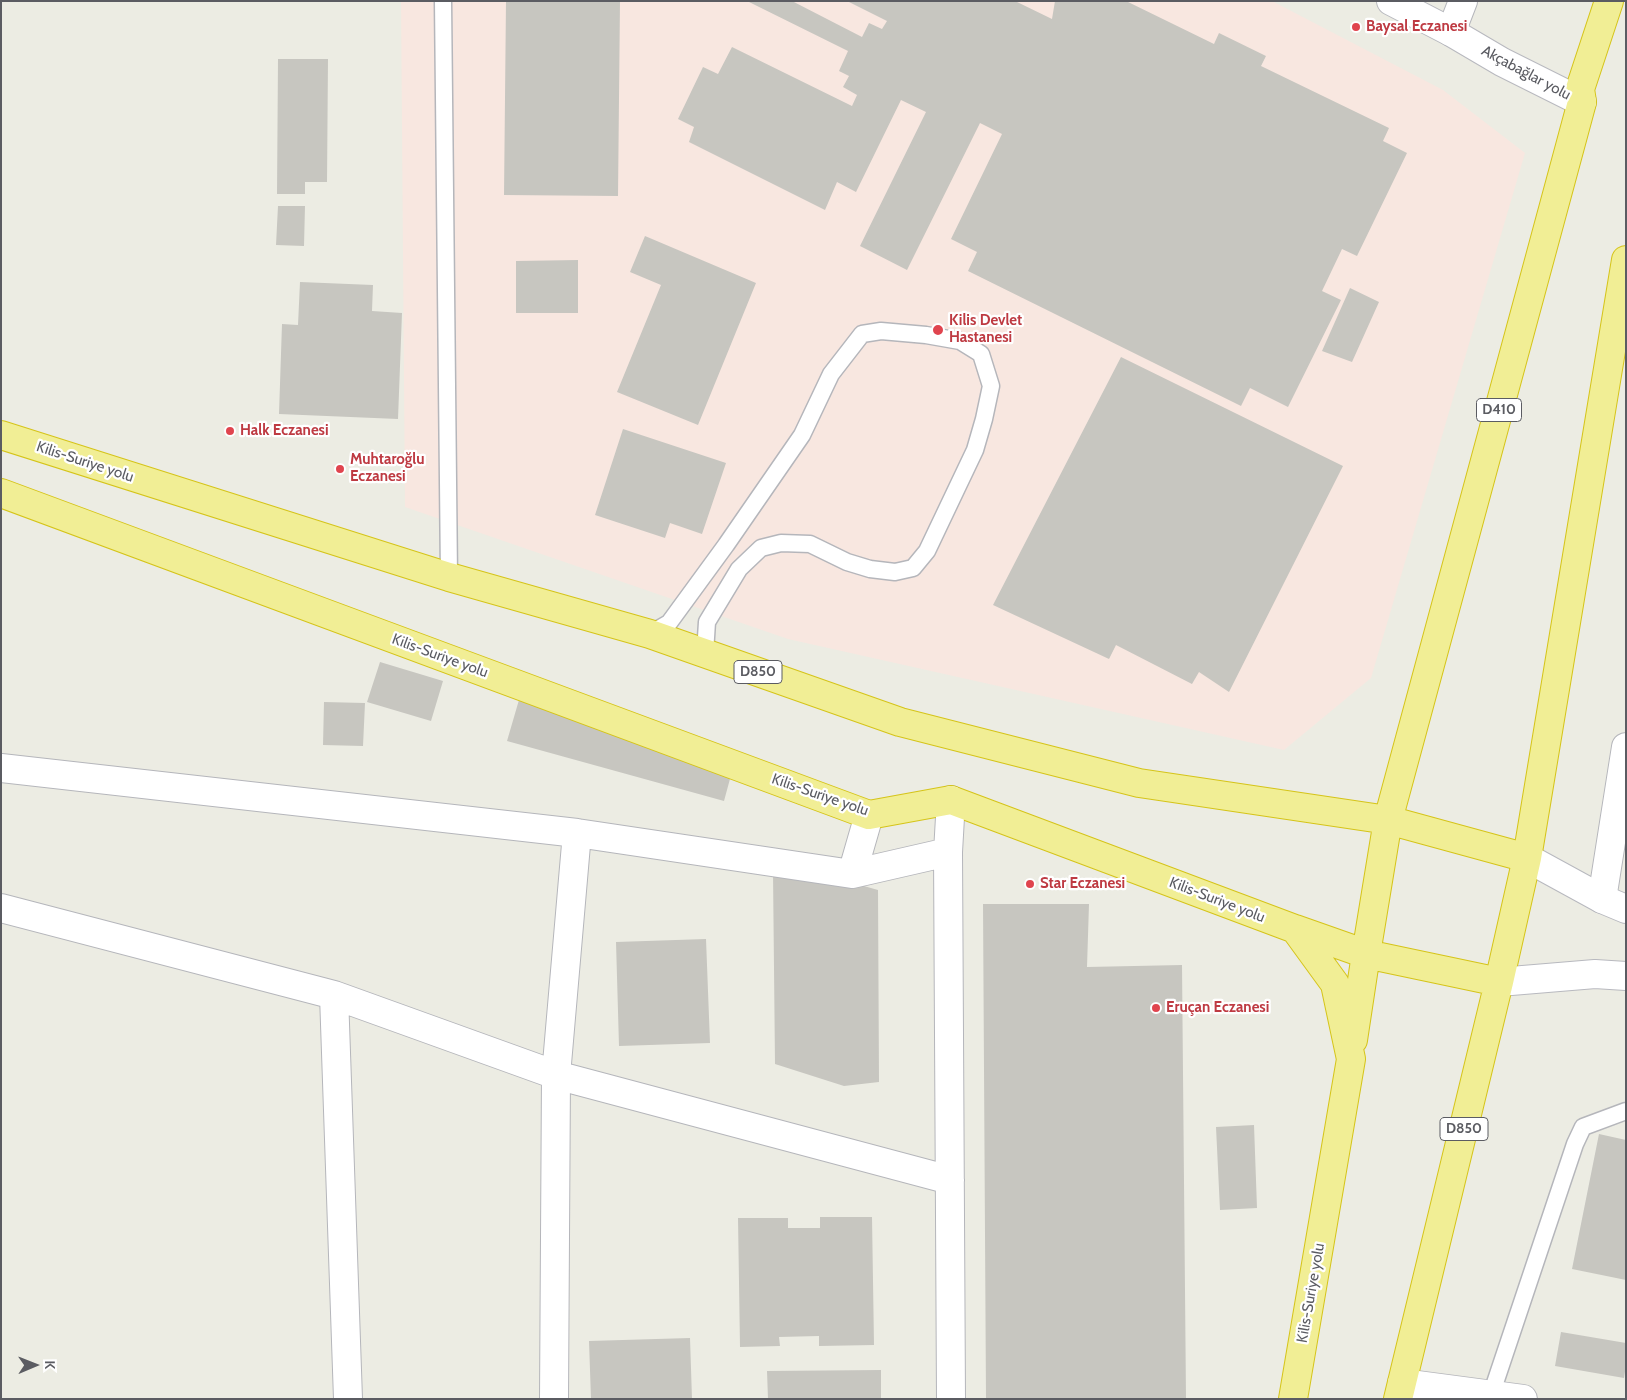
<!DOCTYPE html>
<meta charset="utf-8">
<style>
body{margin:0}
#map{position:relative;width:1627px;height:1400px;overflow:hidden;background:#ecece3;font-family:Cabin,sans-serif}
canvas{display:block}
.frame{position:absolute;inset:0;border:2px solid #5b5c62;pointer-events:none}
.north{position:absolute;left:10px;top:1340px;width:50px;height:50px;-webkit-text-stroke:4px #fff;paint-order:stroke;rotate:89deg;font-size:14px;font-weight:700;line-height:20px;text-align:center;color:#5b5c62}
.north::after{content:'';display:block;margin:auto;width:18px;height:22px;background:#5b5c62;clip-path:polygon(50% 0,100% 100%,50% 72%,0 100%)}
</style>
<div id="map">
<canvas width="1627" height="1400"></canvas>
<div class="frame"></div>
<div class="north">K</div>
</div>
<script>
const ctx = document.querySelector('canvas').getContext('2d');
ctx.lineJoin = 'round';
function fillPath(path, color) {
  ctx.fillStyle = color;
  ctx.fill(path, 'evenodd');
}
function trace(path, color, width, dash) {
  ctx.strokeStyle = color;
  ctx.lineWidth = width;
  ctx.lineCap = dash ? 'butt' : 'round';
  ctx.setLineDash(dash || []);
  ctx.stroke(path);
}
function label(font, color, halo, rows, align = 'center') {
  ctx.font = font + ' Cabin,sans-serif';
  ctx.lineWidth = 4.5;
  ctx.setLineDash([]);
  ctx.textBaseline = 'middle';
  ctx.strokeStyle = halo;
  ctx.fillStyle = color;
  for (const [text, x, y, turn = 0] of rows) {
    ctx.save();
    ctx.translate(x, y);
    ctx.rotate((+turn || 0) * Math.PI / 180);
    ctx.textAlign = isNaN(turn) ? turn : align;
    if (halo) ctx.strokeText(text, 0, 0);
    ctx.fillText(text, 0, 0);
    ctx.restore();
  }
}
fillPath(new Path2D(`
 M401 1H1272L1443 90 1525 153 1371 678 1284 750 788 639 405 507Z`), '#f8e7e0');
fillPath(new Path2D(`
 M506 1H620L618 196 504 195Z
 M747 1H792L862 37 869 23 882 29 887 21 847 1H1015L1052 19 1055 1H1126L1214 44 1219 33 1266 56 1261 66 1389 128 1383 141 1407 153 1357 256 1342 249 1322 291 1341 300 1288 407 1250 388 1241 406 968 271 977 252 951 239 1002 134 980 123 907 270 860 246 926 112 901 100 856 192 837 182 825 210 689 142 694 127 678 119 703 67 718 74 732 47 852 106 857 95 843 87 849 76 839 71 848 51Z
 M278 59H328L327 182H305V194H277Z
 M278 206H305L304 246 276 245Z
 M645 236 756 283 698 425 617 392 661 285 630 272Z
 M578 260V313H516V261Z
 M300 282 373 285 372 311 402 313 398 419 279 414 282 324 298 325Z
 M1350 288 1379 302 1352 362 1322 351Z
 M1121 357 1343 466 1229 692 1199 672 1192 684 1116 645 1109 659 993 605Z
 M623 429 726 463 702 534 670 523 665 538 595 515Z
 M380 662 443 681 431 721 367 702Z
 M521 693 737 753 724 801 507 741Z
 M324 702 365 703 363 746 323 745Z
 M800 868 878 890 879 1082 844 1086 775 1064 773 872Z
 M983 904H1089L1087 967 1182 965 1186 1399H986Z
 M706 939 710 1043 619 1046 616 942Z
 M1254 1125 1257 1208 1220 1210 1216 1127Z
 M1599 1134 1626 1140V1280L1572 1269Z
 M820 1217H872L874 1345 819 1346V1336L779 1337 780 1346 740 1347 738 1218H788V1228H820Z
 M1561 1332 1626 1343V1365L1624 1378 1555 1366Z
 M690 1338 692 1399H591L589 1341Z
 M881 1370V1399H768L767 1371Z`), '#c7c6c0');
const lane = new Path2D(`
 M443 1 449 577
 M650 634 669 623 726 545 802 435 831 374 862 334 881 331 926 335 960 341 981 354 991 386 984 419 975 450 927 551 913 568 895 572 870 569 847 562 810 544 781 543 761 548 739 569 707 622 705 653
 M1491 1395 1575 1144 1583 1127 1626 1111`);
const street = new Path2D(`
 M1451 32 1463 1
 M1 768 577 833 852 874 869 815
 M951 800 948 852 951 1399
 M852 874 948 852
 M1602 899 1626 747
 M1 908 334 995 556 1075 950 1180
 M334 995 348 1399
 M1402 1383 1523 1399
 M554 1399 556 1075 577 833`);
const secondary = new Path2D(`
 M1391 1 1451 32 1502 62 1582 102
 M1527 858 1602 899 1626 909
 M1499 982 1595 974 1626 976`);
const highway = new Path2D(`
 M1 435 449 577 650 634 900 722 1139 783 1388 820 1527 858
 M1 493 869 815 951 800 1295 929 1335 984 1351 1059 1293 1399
 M1295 929 1366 954 1499 982
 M1353 1040 1366 954 1388 820 1582 102 1580 89 1609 1
 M1398 1399 1499 982 1527 858 1626 260`);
trace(lane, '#b5b6bb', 19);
trace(street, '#b5b6bb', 30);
trace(secondary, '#b8b9bf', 30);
trace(highway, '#d5c419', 30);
trace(lane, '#fff', 16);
trace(street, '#fff', 28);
trace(secondary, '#fff', 28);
trace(highway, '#f1ee95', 28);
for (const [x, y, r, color] of [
 [1356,27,5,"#e0444e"],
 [938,330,6,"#e0444e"],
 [230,431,5,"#e0444e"],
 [340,469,5,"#e0444e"],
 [1030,884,5,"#e0444e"],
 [1156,1008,5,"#e0444e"]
]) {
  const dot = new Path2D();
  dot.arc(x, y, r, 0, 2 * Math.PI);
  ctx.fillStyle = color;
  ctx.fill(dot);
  trace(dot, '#fff', 2);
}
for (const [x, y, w] of [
 [1499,410,45],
 [758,672,48],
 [1464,1129,48]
]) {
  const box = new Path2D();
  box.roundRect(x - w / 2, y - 11.5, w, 23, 4);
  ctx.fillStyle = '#fff';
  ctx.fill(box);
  trace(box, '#5b5c62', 1);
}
label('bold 14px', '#5b5c62', null, [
 ["D410",1499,410],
 ["D850",758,672],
 ["D850",1464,1129]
]);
label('bold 15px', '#be3a42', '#fff', [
 ["Baysal Eczanesi",1366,27],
 ["Kilis Devlet",949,321],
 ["Hastanesi",949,338],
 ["Halk Eczanesi",240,431],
 ["Muhtaroğlu",350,460],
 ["Eczanesi",350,477],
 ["Star Eczanesi",1040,884],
 ["Eruçan Eczanesi",1166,1008]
], 'left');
label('15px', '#5b5c62', '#fff', [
 ["Akçabağlar yolu",1526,73,28],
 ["Kilis-Suriye yolu",85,462,18],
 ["Kilis-Suriye yolu",440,656,20],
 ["Kilis-Suriye yolu",820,795,19],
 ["Kilis-Suriye yolu",1217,900,21],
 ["Kilis-Suriye yolu",1311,1293,-80]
]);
</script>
